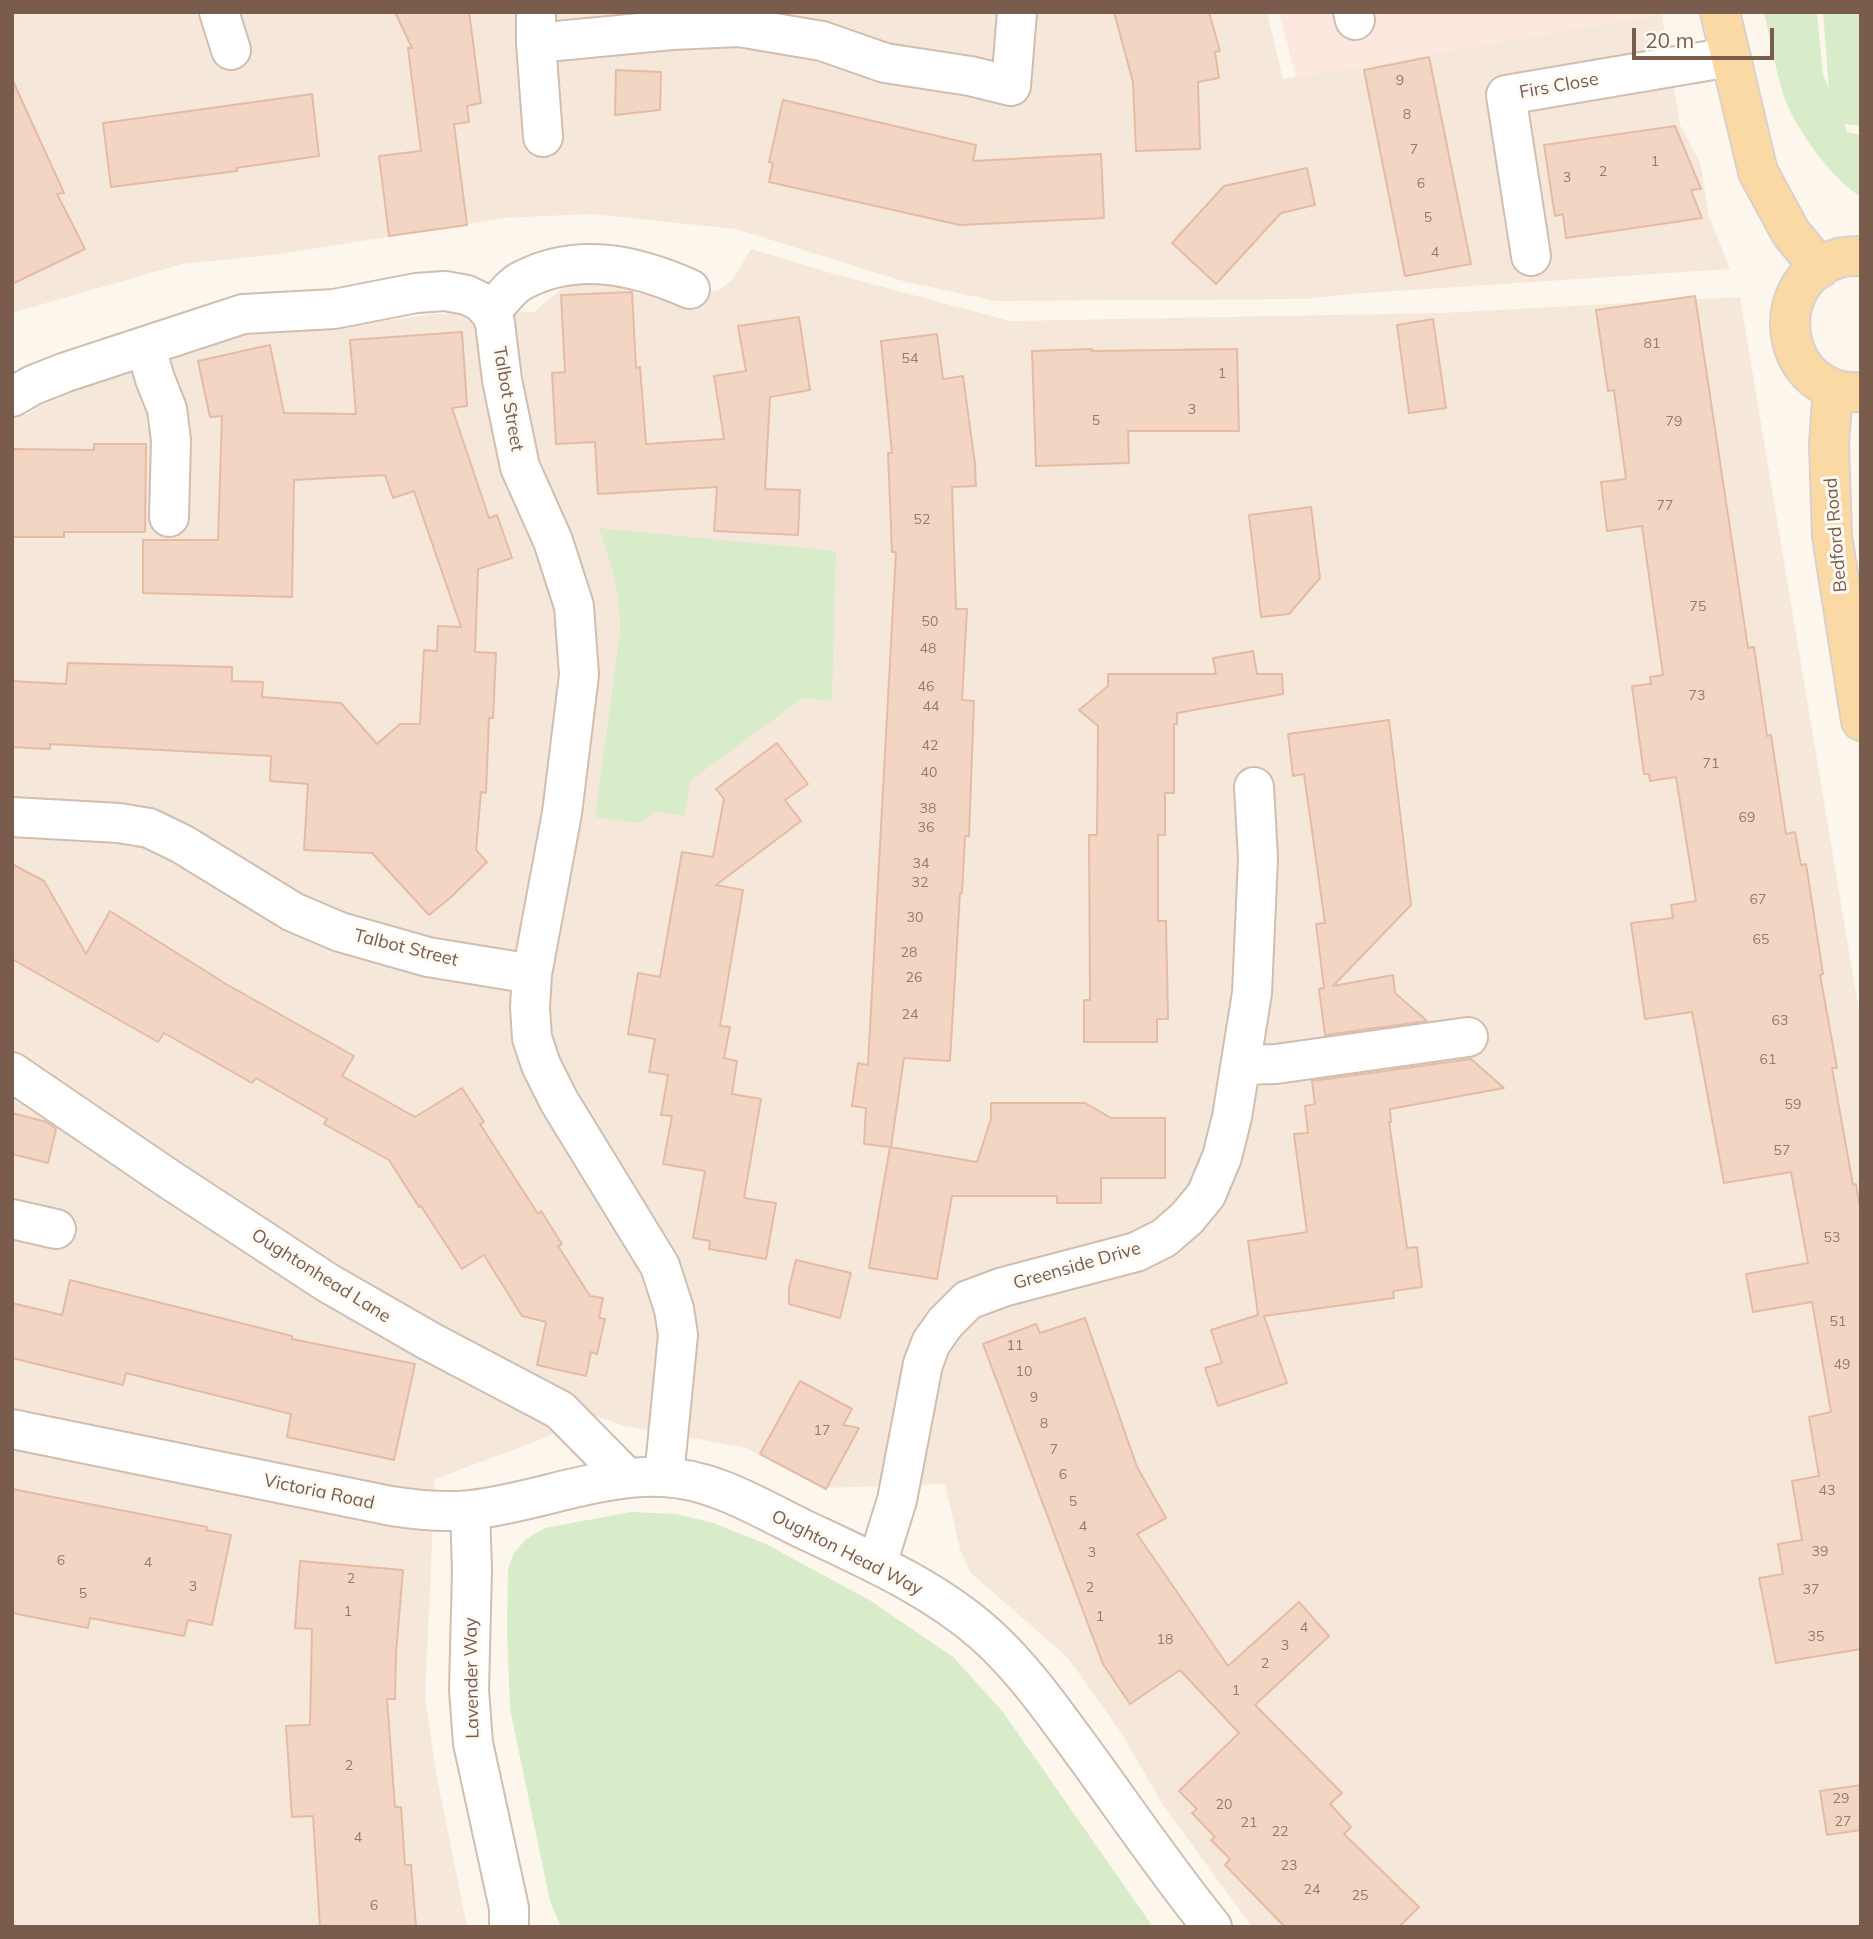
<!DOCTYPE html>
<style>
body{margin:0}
#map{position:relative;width:1873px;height:1939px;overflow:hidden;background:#fdf6ec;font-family:Mulish,sans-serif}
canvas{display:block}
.frame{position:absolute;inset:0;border:14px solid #7a5c4d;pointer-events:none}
.scale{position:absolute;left:1632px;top:28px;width:142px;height:32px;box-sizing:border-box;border:4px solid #7a5c4d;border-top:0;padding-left:9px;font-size:21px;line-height:24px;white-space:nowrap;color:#7a5c4d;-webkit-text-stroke:5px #fffaf3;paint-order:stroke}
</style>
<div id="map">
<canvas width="1873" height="1939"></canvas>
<div class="frame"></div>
<div class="scale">20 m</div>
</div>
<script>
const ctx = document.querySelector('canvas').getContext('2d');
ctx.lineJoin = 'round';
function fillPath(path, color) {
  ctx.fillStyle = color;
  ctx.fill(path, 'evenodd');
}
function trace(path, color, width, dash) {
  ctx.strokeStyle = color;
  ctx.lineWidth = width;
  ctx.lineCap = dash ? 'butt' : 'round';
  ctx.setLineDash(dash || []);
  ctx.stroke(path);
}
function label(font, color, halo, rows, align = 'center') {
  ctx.font = font + ' Mulish,sans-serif';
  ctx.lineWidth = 6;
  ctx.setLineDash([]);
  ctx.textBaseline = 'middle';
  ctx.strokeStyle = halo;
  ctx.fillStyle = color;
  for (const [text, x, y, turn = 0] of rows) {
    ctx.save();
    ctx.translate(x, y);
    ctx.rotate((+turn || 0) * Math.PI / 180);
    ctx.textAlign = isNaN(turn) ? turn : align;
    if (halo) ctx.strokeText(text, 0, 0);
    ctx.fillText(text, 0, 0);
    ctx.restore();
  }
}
fillPath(new Path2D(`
 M12 12H1267L1283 79 1662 14 1680 125 1700 162 1709 216 1730 269 1351 294 1306 299 996 301 906 282 736 229 590 214 505 218 281 254 182 264 12 313Z
 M751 249 827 272 1010 321 1441 313 1740 297 1861 1023V1927H1252L1163 1805 1122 1734 1068 1658 970 1572 960 1549 945 1484 823 1488 746 1448 621 1425 590 1414 542 1439 435 1479 425 1697 437 1778 467 1927H12V418L30 413 55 394 263 328 325 329 433 314 534 312 567 284 603 279 638 294H689L718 291 733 279Z`), '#f5e8da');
fillPath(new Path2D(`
 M1279 12H1662V14L1296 78Z`), '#fde8e0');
fillPath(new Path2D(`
 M1764 12H1817L1823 75 1829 89 1823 12H1861V126L1844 124 1847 132 1861 135V197C1834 180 1806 142 1791 113 1778 88 1771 41 1764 12Z
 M599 528 836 551 832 701 803 698 691 780 684 816 656 811 638 823 595 817 620 633C621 592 612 567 599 528Z
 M631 1512 676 1514 713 1523 766 1544 871 1601 953 1657 1003 1712 1153 1927H561L550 1901 510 1709 507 1631 508 1569 514 1553 526 1539 545 1528Z`), '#d8ecc9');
const building = new Path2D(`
 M395 12H469L481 103 467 106 469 122 454 124 467 225 389 236 379 156 421 151 408 48H412Z
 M1114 12H1209L1220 51 1215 52 1219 78 1198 82 1200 149 1136 151 1133 82Z
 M1429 57 1471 264 1405 276 1364 70Z
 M616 70 661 72 660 110 615 115Z
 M12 79 64 193 57 194 85 249 12 284Z
 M312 94 319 156 236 168 237 171 111 187 103 123Z
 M783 100 976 145 973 161 1101 154 1104 218 960 225 769 182 773 163 769 162Z
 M1675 126 1701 189 1691 190 1702 218 1566 238 1563 214 1555 216 1544 145Z
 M1307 168 1315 205 1281 213 1216 284 1172 243 1224 186Z
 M632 292 636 368 640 367 646 444 724 439 714 376 746 371 738 326 799 317 810 390 770 397 765 489 800 490 798 535 714 531 717 487 598 494 595 442 556 444 552 373 565 372 561 295Z
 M1695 296 1748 648 1754 647 1767 736 1771 735 1786 834 1795 832 1801 865 1806 864 1823 974 1820 975 1837 1068H1832L1853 1185 1856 1184 1861 1213V1649L1776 1663 1759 1578 1783 1574 1778 1544 1802 1540 1792 1481 1819 1476 1809 1417 1831 1412 1812 1302 1753 1312 1746 1274 1808 1263 1791 1172 1724 1183 1692 1012 1645 1019 1631 923 1673 918 1671 905 1696 901 1676 777 1650 781 1649 774H1644L1632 686 1651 684 1650 677 1663 675 1642 526 1607 531 1601 482 1626 479 1614 390 1608 391 1596 310Z
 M1433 319 1446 408 1409 413 1397 325Z
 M462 332 467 406 452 408 489 518 497 515 512 558 478 569 475 652 496 653 493 718H489L486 793 481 792 476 850 487 862 450 898 429 915 372 853 304 850 308 784 270 781 271 756 50 744V749L12 747V681L66 684 68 663 232 667V681L263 682 262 697 341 703 377 744 400 724H420L424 650 437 651 438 626 461 627 414 491 393 498 385 475 294 480 292 597 143 593V540H218L222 416 210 417 198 361 270 345 284 413 356 414 350 340Z
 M937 334 943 379 963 376 975 464 976 486 952 487 956 609H967L962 700 974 701 969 836H965L962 893H960L950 1061 904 1058 891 1147 864 1144 866 1108 852 1106 858 1063 868 1065 896 552H892L888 453H892L881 341Z
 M1092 349V351L1237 349 1239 431H1128L1129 463 1036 466 1032 351Z
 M94 444H146L145 532H64V537H12L13 449 94 450Z
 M1311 507 1320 578 1289 614 1261 617 1249 515Z
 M1253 651 1257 674H1282L1283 694 1177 713V724H1174V793H1165V835H1158V921H1166L1168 1019H1157V1042H1084V1000H1090L1089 835H1097L1098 726 1079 710 1108 686V674H1216L1213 658Z
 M1389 720 1411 905 1333 986 1393 975 1395 993 1427 1021 1325 1035 1319 989 1324 988 1316 924 1325 923 1304 774 1293 776 1288 734Z
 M777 743 808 784 785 800 801 821 716 885 743 890 720 1026 730 1027 724 1058 737 1061 732 1094 761 1099 744 1198 776 1203 766 1259 709 1249 710 1241 693 1238 705 1171 663 1164 672 1116 661 1115 668 1075 649 1072 655 1039 628 1034 638 973 660 977 682 852 713 857 724 799 716 789Z
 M12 864 44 881 86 954 110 911 226 984 354 1056 342 1076 415 1117 462 1088 484 1122 480 1124 538 1214 541 1211 562 1244 558 1246 590 1296 603 1298 599 1318 605 1319 597 1354 591 1352 586 1376 537 1365 546 1322 522 1316 484 1255 462 1269 421 1206 419 1207 389 1160 324 1124 327 1119 256 1078 252 1083 164 1033 158 1042 12 959Z
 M1471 1059 1504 1088 1390 1109 1391 1122H1389L1407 1248 1417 1247 1422 1287 1393 1291 1394 1298 1264 1316 1287 1383 1218 1406 1205 1368 1222 1363 1211 1330 1258 1315 1248 1241 1307 1232 1294 1134 1308 1133 1305 1106 1315 1104 1312 1081Z
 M991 1103H1085L1111 1118H1165V1178H1101V1203H1057V1196H952L937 1279 869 1268 890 1147 977 1162 991 1119Z
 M12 1113 47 1122 56 1129 48 1163 12 1154Z
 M796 1260 851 1273 840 1318 789 1304V1288Z
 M70 1280 292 1336V1339L415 1364 394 1460 287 1437 291 1414 126 1373 123 1385 12 1358V1303L62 1315Z
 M1085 1318 1137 1467 1166 1518 1137 1534 1228 1666 1299 1602 1329 1636 1255 1705 1342 1793 1330 1804 1351 1827 1344 1834 1419 1907 1399 1927H1285L1225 1865 1230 1859 1211 1840 1215 1837 1192 1813 1197 1809 1179 1791 1239 1733 1180 1670 1130 1704 1103 1664 983 1344 1036 1324 1040 1333Z
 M800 1381 852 1409 843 1425 859 1428 826 1489 760 1454Z
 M12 1489 207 1527 206 1530 231 1535 212 1625 188 1620 184 1636 90 1618 88 1628 12 1613Z
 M300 1561 403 1570 396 1653 395 1699H387L395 1807H401L405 1865H411L416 1927H320L313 1816 292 1817 286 1726 310 1725 312 1629 295 1628Z
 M1861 1785V1830L1827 1835 1820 1791Z`);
fillPath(building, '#f3d5c3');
trace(building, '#e6bba3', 2);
const minor = new Path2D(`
 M219 12 231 50
 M536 12V43L672 30 739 27 822 41 885 63 970 76 1011 86 1017 12
 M1353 12 1355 20
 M536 43 543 137
 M1531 256 1506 95 1730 57
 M490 312C500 302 510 287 521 281 577 251 636 265 690 289
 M146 348 155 379 167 409 171 440 169 517
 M12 397 33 385 66 372 243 314 334 309 416 293 445 291 467 295 481 302 490 312 495 323 502 380 520 467 553 541 574 606 579 675 562 813 532 974 530 1007 532 1038 541 1065 559 1101 660 1266 674 1309 678 1335 664 1477
 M12 817 119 823 149 828 182 844 293 912 340 932 428 957 532 974
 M1241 1065 1276 1064 1468 1037
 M12 1072 169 1179 328 1283 429 1341 560 1410 627 1478
 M12 1219 56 1229
 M12 1429 391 1506C417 1510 444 1513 470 1510 535 1503 598 1474 663 1477 713 1479 758 1507 801 1528 864 1558 932 1587 985 1634 1023 1668 1053 1711 1083 1752 1126 1811 1166 1870 1212 1927
 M470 1510 472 1570 469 1690 473 1743 509 1908V1927
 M877 1564 897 1500 923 1364 931 1343 945 1323 968 1300 1003 1287 1136 1252 1164 1238 1187 1218 1206 1195 1222 1157 1232 1117 1252 993 1258 858 1254 787`);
const major = new Path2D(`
 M1720 12 1758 172 1791 233 1820 268
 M1861 256C1854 256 1846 256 1839 258 1762 281 1781 398 1861 392
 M1833 389 1829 444 1832 536 1861 721`);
trace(minor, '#d1beb0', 42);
trace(major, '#dad1cd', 42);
trace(minor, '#fff', 38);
trace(major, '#fbd9a5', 38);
label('14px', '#987a6a', null, [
 ["9",1400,81],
 ["8",1407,115],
 ["7",1414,150],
 ["1",1655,162],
 ["2",1603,172],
 ["3",1567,178],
 ["6",1421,184],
 ["5",1428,218],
 ["4",1435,253],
 ["81",1652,344],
 ["54",910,359],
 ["1",1222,374],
 ["3",1192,410],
 ["5",1096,421],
 ["79",1674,422],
 ["77",1665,506],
 ["52",922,520],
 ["75",1698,607],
 ["50",930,622],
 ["48",928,649],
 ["46",926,687],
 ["73",1697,696],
 ["44",931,707],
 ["42",930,746],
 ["71",1711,764],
 ["40",929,773],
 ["38",928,809],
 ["69",1747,818],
 ["36",926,828],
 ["34",921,864],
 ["32",920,883],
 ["67",1758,900],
 ["30",915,918],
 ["65",1761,940],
 ["28",909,953],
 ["26",914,978],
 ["24",910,1015],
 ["63",1780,1021],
 ["61",1768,1060],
 ["59",1793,1105],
 ["57",1782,1151],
 ["53",1832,1238],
 ["51",1838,1322],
 ["11",1015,1346],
 ["49",1842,1365],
 ["10",1024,1372],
 ["9",1034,1398],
 ["8",1044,1424],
 ["17",822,1431],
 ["7",1054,1450],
 ["6",1063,1475],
 ["43",1827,1491],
 ["5",1073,1502],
 ["4",1083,1527],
 ["39",1820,1552],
 ["3",1092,1553],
 ["6",61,1561],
 ["4",148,1563],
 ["2",351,1579],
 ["3",193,1587],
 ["2",1090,1588],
 ["37",1811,1590],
 ["5",83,1594],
 ["1",348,1612],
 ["1",1100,1617],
 ["4",1304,1628],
 ["35",1816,1637],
 ["18",1165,1640],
 ["3",1285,1646],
 ["2",1265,1664],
 ["1",1236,1691],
 ["2",349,1766],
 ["29",1841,1799],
 ["20",1224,1805],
 ["27",1843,1822],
 ["21",1249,1823],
 ["22",1280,1832],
 ["4",358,1838],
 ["23",1289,1866],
 ["24",1312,1890],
 ["25",1360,1896],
 ["6",374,1906]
]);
label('18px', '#7a5c4d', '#fffaf3', [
 ["Firs Close",1559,86,-10],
 ["Talbot Street",508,399,80],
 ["Bedford Road",1836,535,-95],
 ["Talbot Street",406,948,14],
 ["Greenside Drive",1077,1266,-16],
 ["Oughtonhead Lane",321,1276,32],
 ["Victoria Road",319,1492,12],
 ["Oughton Head Way",847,1553,27],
 ["Lavender Way",472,1678,-91]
]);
</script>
